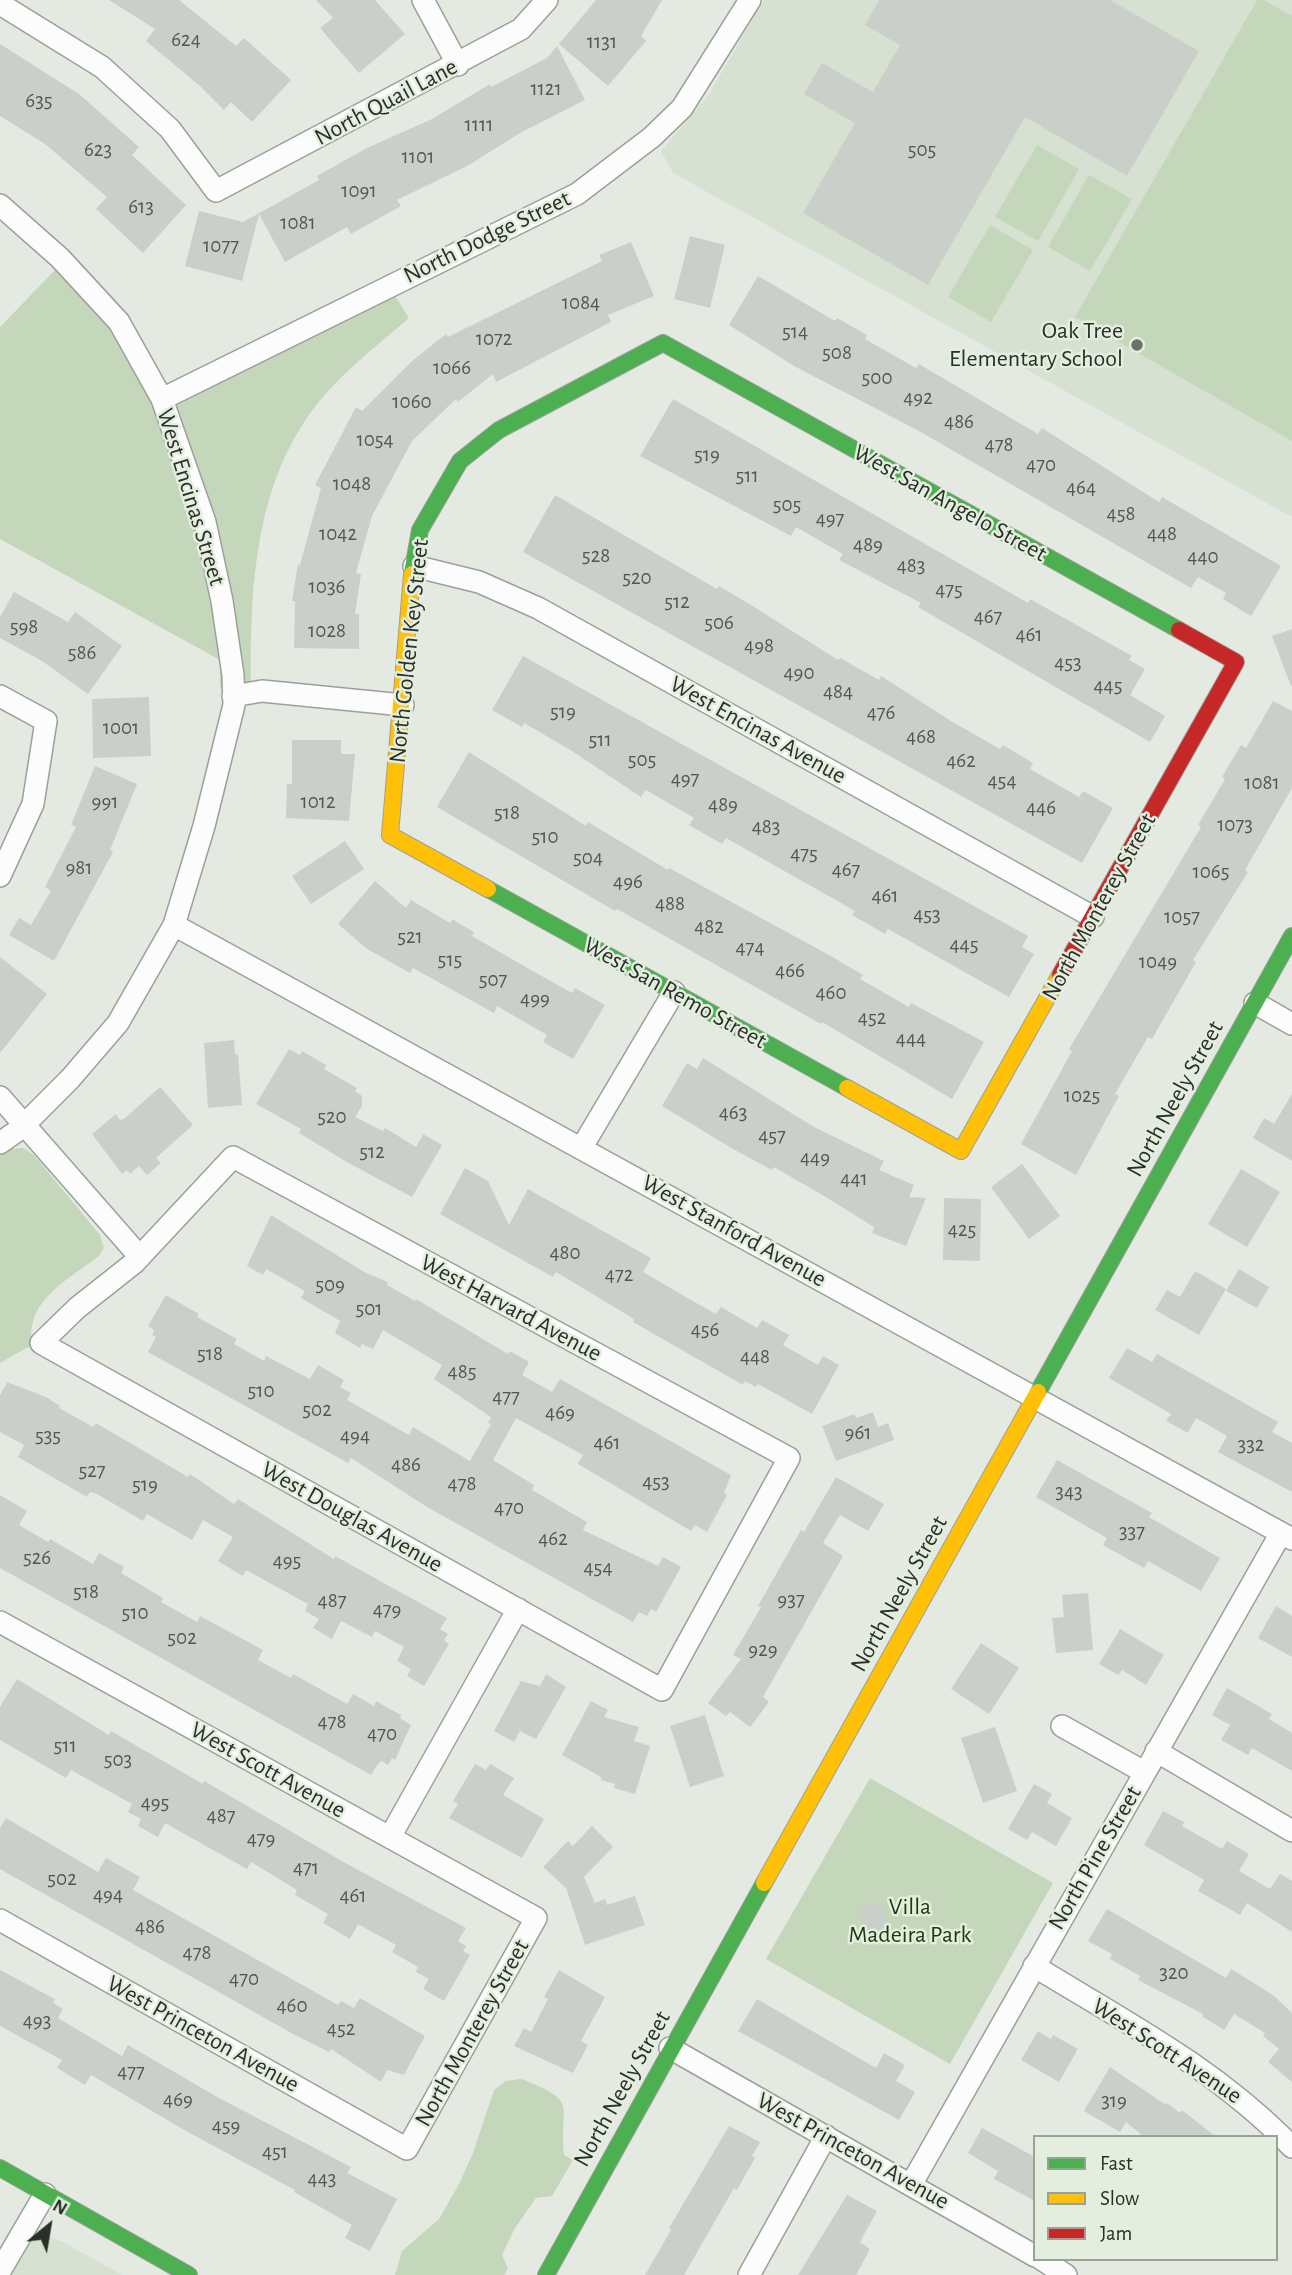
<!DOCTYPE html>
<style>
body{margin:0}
#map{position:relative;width:1292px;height:2275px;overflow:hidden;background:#e4eae2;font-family:"Alegreya Sans",sans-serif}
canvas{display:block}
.legend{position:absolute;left:1033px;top:2135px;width:245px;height:126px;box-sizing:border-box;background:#e3eede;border:2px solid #99a296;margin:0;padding:9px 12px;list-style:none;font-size:21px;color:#2b2f2a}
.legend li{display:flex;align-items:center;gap:14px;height:35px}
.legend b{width:35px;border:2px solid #99a296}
.north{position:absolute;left:14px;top:2191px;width:70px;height:70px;-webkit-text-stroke:5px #e3eede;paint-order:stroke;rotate:30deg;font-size:19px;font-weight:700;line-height:28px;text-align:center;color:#2b2f2a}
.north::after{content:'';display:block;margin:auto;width:24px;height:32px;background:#2b2f2a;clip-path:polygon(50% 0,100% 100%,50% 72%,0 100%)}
</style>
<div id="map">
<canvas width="1292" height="2275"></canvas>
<ul class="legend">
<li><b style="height:9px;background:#4caf50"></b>Fast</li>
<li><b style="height:9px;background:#ffc107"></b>Slow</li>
<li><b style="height:9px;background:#c62828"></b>Jam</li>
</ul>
<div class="north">N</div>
</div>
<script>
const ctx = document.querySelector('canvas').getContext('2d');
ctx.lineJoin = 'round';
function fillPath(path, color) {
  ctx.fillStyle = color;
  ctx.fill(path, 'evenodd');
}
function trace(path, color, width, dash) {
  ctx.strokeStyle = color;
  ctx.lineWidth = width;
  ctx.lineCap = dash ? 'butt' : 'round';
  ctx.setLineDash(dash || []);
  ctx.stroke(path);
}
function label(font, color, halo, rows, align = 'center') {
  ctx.font = font + ' "Alegreya Sans",sans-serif';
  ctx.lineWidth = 5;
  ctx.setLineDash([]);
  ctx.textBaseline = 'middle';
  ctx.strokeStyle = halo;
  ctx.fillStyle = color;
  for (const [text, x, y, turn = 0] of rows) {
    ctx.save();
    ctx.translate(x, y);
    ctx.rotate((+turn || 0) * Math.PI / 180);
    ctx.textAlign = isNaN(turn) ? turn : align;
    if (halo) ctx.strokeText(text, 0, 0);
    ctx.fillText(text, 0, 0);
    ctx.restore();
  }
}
fillPath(new Path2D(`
 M764 0H1292V517L673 173 661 151 709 94Z
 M40 2234 63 2242 122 2275H6L28 2239Z`), '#d6e1d2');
fillPath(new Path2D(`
 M1257 0H1264L1292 16V441L1075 317Z
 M1037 145 1079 169 1038 241 995 217Z
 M1089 175 1132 199 1090 271 1048 247Z
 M990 225 1033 250 991 322 948 297Z
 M55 270 111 331 153 396 385 280 409 318C371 351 330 381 303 424 254 499 250 597 251 684L220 688V660L0 539V327Z
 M23 1148 34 1155 100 1235 104 1248 99 1256C68 1280 25 1300 32 1345L0 1363V1154L7 1149Z
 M870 1778 1053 1883 950 2064 766 1959Z
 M521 2079C581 2102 559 2104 564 2155L573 2160 552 2196 536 2198 515 2228 502 2255 508 2268 504 2275H395L402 2251 439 2219 459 2184 473 2153 494 2090 506 2081Z`), '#c4d7bb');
fillPath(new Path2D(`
 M109 0H179L236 46 244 38 291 80 252 122 231 102 224 110 200 86 146 41 155 29Z
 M316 0H375L405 34 359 73 320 28 333 18Z
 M596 0H662L641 36 646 41 608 86 559 44Z
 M879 0H1110L1199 51 1127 176 1025 117 928 285 803 213 855 123 804 94 822 63 873 92 900 45 865 25Z
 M0 44 79 94 139 147 132 155 186 205 143 253 96 209 107 197 45 144 0 116Z
 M557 46 585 100 520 133 469 165 397 200 401 206 351 234 347 227 285 262 259 214 242 281 185 266 199 211 243 222 319 180 317 176 367 148 432 119 490 84 491 87 547 58Z
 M690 236 725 245 710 308 674 299Z
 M631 242 654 296 608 315 611 322 496 382 493 374 458 402 456 399 412 441 372 516 356 573 361 574 355 614H359V649L294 648 295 601H292L298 564 300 565 321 488 315 485 356 407 362 411 412 361 446 334 448 337 602 261 599 255Z
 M758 276 835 321 837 318 867 335 865 339 916 368 919 364 1038 434 1042 428 1159 502 1162 497 1281 566 1251 616 1223 599 1226 593 1198 577 1191 588 919 431 794 366 729 325Z
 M673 399 1028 603 1030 599 1132 656 1129 660 1145 669 1130 695 1165 716 1150 742 918 607 921 603 839 560 843 554 796 527 791 536 640 456Z
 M555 495 717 589 719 586 751 605 838 660 840 658 879 680 881 676 951 721 1000 749 1003 745 1033 763 1030 769 1079 797 1083 791 1113 808 1082 863 523 552Z
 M14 592 68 622 75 612 122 646 88 694 42 661 0 638V617Z
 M1292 629V686H1291L1272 636Z
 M523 656 1028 936 1022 947 1034 954 1009 997 888 929 885 934 852 915 855 911 726 838 722 844 689 825 694 818 646 790 641 797 572 751 524 723 522 727 492 710Z
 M149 697 151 756 93 758 92 699Z
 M1273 701 1292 711V788L1245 870 1248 872 1193 960 1196 962 1152 1039 1148 1037 1115 1094 1119 1096 1076 1175 1021 1144 1072 1051 1069 1049 1201 827 1198 825 1225 779 1222 777 1241 745 1246 748Z
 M292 740H341V754H355L349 821 286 818 287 784H292Z
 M469 752 586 826 588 822 668 870 669 868 831 956 863 975 860 979 909 1007 911 1003 984 1042 952 1099 822 1022 821 1024 617 909 615 911 437 807Z
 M95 766 137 784 110 850 113 852 54 961 9 935 19 918 31 925 51 891 45 887 76 827 71 825Z
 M345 841 364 869 311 904 292 876Z
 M375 881 406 908 411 900 450 923 452 919 474 932 472 936 531 970 572 993 575 988 605 1005 573 1059 543 1042 547 1035 497 1006 494 1013 413 968 410 973 367 949 338 924Z
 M0 957 47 994 0 1053Z
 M234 1040 235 1054H238L242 1105 208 1108 204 1043Z
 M289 1049 300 1055 302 1051 326 1065 324 1069 357 1088 355 1091 362 1096V1106L355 1117 383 1131 385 1128 416 1147 423 1134 442 1145 412 1197 345 1161 299 1133 301 1129 256 1104Z
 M703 1058 814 1127 884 1161 879 1170 914 1185 909 1197 926 1198 906 1246 872 1233 874 1227 824 1196 774 1167 772 1170 733 1149 662 1106 687 1063 697 1069Z
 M160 1087 193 1125 156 1158 161 1163 147 1175 139 1166 130 1174 127 1170 122 1174 92 1134 116 1114 120 1120 124 1119Z
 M1292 1094V1161L1253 1138 1264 1118 1274 1124Z
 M1022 1164 1060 1216 1029 1239 991 1187Z
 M465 1168 488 1181 509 1225 528 1189 651 1258 643 1272 684 1296 716 1314 721 1307 757 1328 762 1320 789 1335 783 1345 818 1365 823 1356 839 1365 812 1414 758 1384 756 1387 745 1381 743 1385 633 1322 634 1319 556 1272 553 1277 440 1214Z
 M1241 1169 1280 1192 1247 1247 1208 1224Z
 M944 1198 981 1199 980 1261 943 1260Z
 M271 1215 366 1273 388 1282 387 1285 415 1301 416 1299 508 1354 510 1351 529 1362 522 1375 552 1392 560 1379 731 1475 724 1493 727 1495 707 1532 695 1525 691 1531 578 1464 583 1455 516 1418 493 1460 534 1485 532 1490 587 1522 583 1530 658 1566 663 1557 681 1567 656 1612 651 1609 647 1616 639 1612 633 1622 427 1507 351 1458 348 1463 148 1352 156 1337 152 1335 154 1330 148 1326 166 1295 199 1314 197 1317 237 1339 234 1344 264 1361 266 1356 310 1379 318 1365 344 1380 340 1387 351 1393 347 1400 409 1435 413 1427 470 1461 491 1424 488 1423 491 1417 434 1379 442 1365 383 1330 373 1349 362 1344 360 1348 335 1333 340 1321 301 1298 305 1291 266 1269 263 1275 247 1266Z
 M1239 1269 1269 1287 1257 1308 1226 1291Z
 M1195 1271 1226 1289 1199 1335 1155 1310 1167 1290 1180 1297Z
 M1127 1348 1152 1362 1157 1354 1278 1422 1272 1432 1292 1443V1492L1218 1452 1227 1436 1196 1418 1188 1433 1166 1421 1171 1414 1109 1378Z
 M7 1382 46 1397 60 1406 59 1408 93 1427 96 1423 188 1477 190 1474 234 1504 238 1499 334 1559 335 1556 447 1618 440 1629 448 1634 444 1640 449 1644 424 1686 407 1676 411 1669 397 1661 404 1647 375 1631 372 1637 341 1621 332 1639 313 1628 319 1619 305 1611 308 1604 246 1570 243 1576 218 1561 233 1537 203 1520 192 1540 147 1514 143 1521 97 1494 90 1492 87 1497 18 1457 24 1445 0 1432V1395Z
 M873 1412 878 1427 888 1423 894 1440 836 1461 822 1426 854 1414 856 1418Z
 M1057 1460 1152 1513 1149 1517 1220 1558 1201 1591 1148 1561 1144 1568 1103 1545 1107 1538 1036 1497Z
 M836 1477 884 1504 868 1531 840 1515 823 1543 843 1556 763 1697 769 1702 750 1727 730 1712 726 1716 708 1703 741 1659 733 1655 761 1607 758 1606 801 1530 804 1532Z
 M0 1495 27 1511 19 1525 48 1542 50 1539 93 1564 99 1553 124 1567 121 1573 163 1598 161 1602 197 1622 200 1616 263 1650 258 1660 291 1678 293 1674 347 1704 353 1694 374 1706 376 1701 401 1715 400 1718 411 1725 395 1760 392 1758 388 1765 382 1761 378 1764 371 1775 0 1568Z
 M1088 1593 1093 1650 1056 1653 1052 1618 1064 1617 1062 1595Z
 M1276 1606 1292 1616V1657L1258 1638Z
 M1120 1629 1164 1655 1146 1685 1122 1670 1118 1675 1099 1664Z
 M981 1643 1019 1668 989 1714 951 1689Z
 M546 1674 566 1687 536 1739 520 1731 514 1742 494 1731 521 1681 540 1686Z
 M17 1679 109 1735 111 1731 203 1784 204 1781 349 1865 466 1928 458 1941 466 1946 463 1951 470 1955 444 2001 423 1989 429 1979 416 1972 418 1967 392 1952 396 1945 358 1924 350 1939 323 1923 328 1914 295 1895 297 1890 251 1862 247 1869 165 1823 158 1837 138 1826 141 1819 128 1812 132 1804 71 1770 66 1778 0 1740V1707Z
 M1227 1688 1272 1714 1269 1719 1292 1733V1771L1252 1748 1248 1755 1221 1740 1230 1725 1212 1715Z
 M591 1701 608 1710 604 1717 639 1727 634 1741 650 1746 635 1794 614 1788 615 1784 601 1780V1777L562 1755Z
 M705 1715 724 1776 690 1787 670 1726Z
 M995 1727 1017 1791 983 1803 961 1738Z
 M475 1764 486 1770 490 1764 514 1778 503 1795 544 1819 522 1858 449 1818 458 1804 453 1801Z
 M1034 1784 1052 1794 1047 1803 1072 1818 1056 1846 1032 1832 1027 1840 1008 1829Z
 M1163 1811 1184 1822 1182 1826 1222 1849 1227 1841 1249 1854 1239 1871 1270 1889 1280 1874 1292 1881V1932L1247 1903 1240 1915 1198 1891 1204 1880 1144 1845Z
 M6 1818 98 1872 106 1858 140 1877 133 1890 338 2005 341 2001 354 2008 360 1998 425 2036 404 2075 387 2070 381 2082 331 2049 329 2052 295 2035 0 1869V1828Z
 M592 1826 613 1847 584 1877 595 1903 605 1899 607 1905 635 1896 645 1925 585 1945 566 1888 543 1867 568 1841 573 1846Z
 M879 1902 890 1929 868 1938 857 1911Z
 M1107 1909 1226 1978 1231 1969 1273 1995 1292 2013V2082L1268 2062 1279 2049 1263 2036 1265 2033 1234 2014 1224 2030 1202 2016 1203 2014 1138 1980 1140 1976 1110 1959 1112 1954 1088 1941Z
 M0 1970 55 1999 53 2003 63 2009 58 2018 122 2056 128 2045 219 2098 351 2167 347 2173 397 2199 370 2251 345 2238 352 2225 294 2192 295 2190 186 2131 91 2075 85 2085 57 2068 62 2060 0 2026Z
 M559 1970 605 1997 581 2041 588 2045 573 2073 514 2046 524 2028 531 2032 548 1999 544 1997Z
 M757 1999 876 2068 884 2053 905 2065 896 2081 915 2092 899 2120 738 2031Z
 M1038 2031 1051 2039 1053 2035 1078 2049 1059 2082 1021 2060Z
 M1110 2067 1166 2105 1167 2103 1180 2113 1182 2110 1216 2137H1144L1126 2122 1120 2132 1084 2111Z
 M729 2126 760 2142 752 2156 755 2158 737 2190 734 2188 684 2275H645L671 2230 669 2228Z
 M982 2128 1035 2157V2201L994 2179 998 2171 968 2153Z
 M847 2195 877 2211 860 2242 870 2249 856 2275H798Z`), '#cbcfc9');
const street = new Path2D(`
 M423 0 458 65
 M0 4 102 67 170 129 216 191 521 29 547 0
 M0 205 60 258 119 322 162 399 205 522 222 601 233 675 234 705 204 826 174 925 118 1023 70 1079 20 1129 0 1143
 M162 399 577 194 652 137 682 108 750 0
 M414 566 479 582 538 608 1093 917
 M0 696 46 721 33 804 0 876
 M233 696 262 691 403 705
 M174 925 1292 1539
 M1255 1003 1292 1024
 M0 1097 140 1257
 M582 1147 674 992
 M233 1157 789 1458 662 1690 41 1343 77 1308 134 1263Z
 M0 1622 536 1918 407 2149 0 1920
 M1062 1726 1144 1772
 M1156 1751 1292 1831
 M390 1837 518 1609
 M1034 1966C1127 2023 1215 2068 1292 2147
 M670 2048 1035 2256
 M912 2183 1281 1533
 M1041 2259 1066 2275
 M0 2271 45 2194
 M749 2275 826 2136`);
const fast = new Path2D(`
 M663 343 1179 630
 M412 574 420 530 460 461 499 430 663 343
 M488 889 847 1088
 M1038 1392 1292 936
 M0 2168 189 2275
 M546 2275 764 1883`);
const slow = new Path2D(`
 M412 574 390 835 488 889
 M847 1088 961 1151 1060 975
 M764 1883 1038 1392`);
const jam = new Path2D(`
 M1060 975 1236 662 1179 630`);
trace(street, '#9ca09a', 24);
trace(fast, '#9ca09a', 18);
trace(slow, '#9ca09a', 18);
trace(jam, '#9ca09a', 18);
trace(street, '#fbfcfb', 21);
trace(fast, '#4caf50', 16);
trace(slow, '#ffc107', 16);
trace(jam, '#c62828', 16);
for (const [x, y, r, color] of [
 [1137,345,7,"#6c706a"]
]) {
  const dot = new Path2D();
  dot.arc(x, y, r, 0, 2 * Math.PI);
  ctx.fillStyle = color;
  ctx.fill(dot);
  trace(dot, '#e3eede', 2.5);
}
label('21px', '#535752', null, [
 ["624",186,40],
 ["1131",602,42],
 ["1121",546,89],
 ["635",39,101],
 ["1111",479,125],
 ["623",98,150],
 ["505",922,150],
 ["1101",418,157],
 ["1091",359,191],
 ["613",141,207],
 ["1081",298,223],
 ["1077",221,246],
 ["1084",581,303],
 ["514",795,332],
 ["1072",494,339],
 ["508",837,353],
 ["1066",452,368],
 ["500",877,378],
 ["492",918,398],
 ["1060",412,402],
 ["486",959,422],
 ["1054",375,440],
 ["478",999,445],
 ["519",707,455],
 ["470",1041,465],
 ["511",747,476],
 ["1048",352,484],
 ["464",1081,488],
 ["505",787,505],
 ["458",1121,514],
 ["497",830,519],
 ["1042",338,534],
 ["448",1162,534],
 ["489",868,545],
 ["528",596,556],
 ["440",1203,557],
 ["483",911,566],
 ["520",637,578],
 ["1036",327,587],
 ["475",949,590],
 ["512",677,602],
 ["467",988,617],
 ["506",719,623],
 ["598",24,627],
 ["1028",327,631],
 ["461",1029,635],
 ["498",759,646],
 ["586",82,653],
 ["453",1068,663],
 ["490",799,673],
 ["445",1108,686],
 ["484",838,692],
 ["519",563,712],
 ["476",881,713],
 ["1001",121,728],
 ["468",921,737],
 ["511",600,740],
 ["505",642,760],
 ["462",961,761],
 ["497",685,779],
 ["454",1002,781],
 ["1081",1262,783],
 ["991",105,802],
 ["1012",318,802],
 ["489",723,805],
 ["446",1041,808],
 ["518",507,813],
 ["1073",1235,825],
 ["483",766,827],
 ["510",545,837],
 ["475",804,854],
 ["504",588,858],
 ["981",79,868],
 ["467",846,870],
 ["1065",1211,872],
 ["496",628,882],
 ["461",885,896],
 ["488",670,904],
 ["453",927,915],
 ["1057",1182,917],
 ["482",709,927],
 ["521",410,937],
 ["445",964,945],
 ["474",750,948],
 ["515",450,960],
 ["1049",1158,962],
 ["466",790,971],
 ["507",493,980],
 ["460",831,993],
 ["499",535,999],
 ["452",872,1018],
 ["444",911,1039],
 ["1025",1082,1096],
 ["463",733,1113],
 ["520",332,1117],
 ["457",772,1136],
 ["512",372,1152],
 ["449",815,1158],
 ["441",854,1179],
 ["425",962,1230],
 ["480",565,1253],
 ["472",619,1275],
 ["509",330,1285],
 ["501",369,1309],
 ["456",705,1330],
 ["518",210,1354],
 ["448",755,1357],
 ["485",462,1372],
 ["510",261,1391],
 ["477",506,1397],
 ["502",317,1410],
 ["469",560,1413],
 ["961",858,1433],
 ["535",48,1436],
 ["494",355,1436],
 ["461",607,1443],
 ["332",1251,1445],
 ["486",406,1465],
 ["527",92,1471],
 ["453",656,1482],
 ["478",462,1484],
 ["519",145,1485],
 ["343",1069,1492],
 ["470",509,1508],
 ["337",1132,1532],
 ["462",553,1539],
 ["526",37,1558],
 ["495",287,1561],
 ["454",598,1568],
 ["518",86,1592],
 ["937",791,1600],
 ["487",332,1601],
 ["479",387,1610],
 ["510",135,1613],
 ["502",182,1638],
 ["929",763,1650],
 ["478",332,1722],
 ["470",382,1734],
 ["511",65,1746],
 ["503",118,1760],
 ["495",155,1803],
 ["487",221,1816],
 ["479",261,1839],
 ["471",306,1868],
 ["502",62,1879],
 ["494",108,1895],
 ["461",353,1896],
 ["486",150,1927],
 ["478",197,1953],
 ["320",1174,1973],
 ["470",244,1979],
 ["460",292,2006],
 ["493",37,2021],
 ["452",341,2029],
 ["477",131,2072],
 ["469",178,2100],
 ["319",1114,2101],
 ["459",226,2126],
 ["451",275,2152],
 ["443",322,2179]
]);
label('24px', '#2b2f2a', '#e3eede', [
 ["North Quail Lane",386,102,-28],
 ["North Dodge Street",487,237,-26],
 ["West Encinas Street",191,497,73],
 ["West San Angelo Street",950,503,29],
 ["North Golden Key Street",409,651,-84],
 ["West Encinas Avenue",758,730,29],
 ["North Monterey Street",1099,907,-61],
 ["West San Remo Street",675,993,29],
 ["North Neely Street",1175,1099,-61],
 ["West Stanford Avenue",734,1231,29],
 ["West Harvard Avenue",511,1308,28],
 ["West Douglas Avenue",352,1517,29],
 ["North Neely Street",899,1594,-61],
 ["West Scott Avenue",268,1770,29],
 ["North Pine Street",1095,1858,-60],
 ["North Monterey Street",472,2033,-61],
 ["West Princeton Avenue",203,2034,29],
 ["West Scott Avenue",1167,2051,33],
 ["North Neely Street",622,2089,-61],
 ["West Princeton Avenue",853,2151,29]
]);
label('24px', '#2b2f2a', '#e3eede', [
 ["Oak Tree",1123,331],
 ["Elementary School",1123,359]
], 'right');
label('24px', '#1d370e', '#e3eede', [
 ["Villa",910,1907],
 ["Madeira Park",910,1935]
]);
</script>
